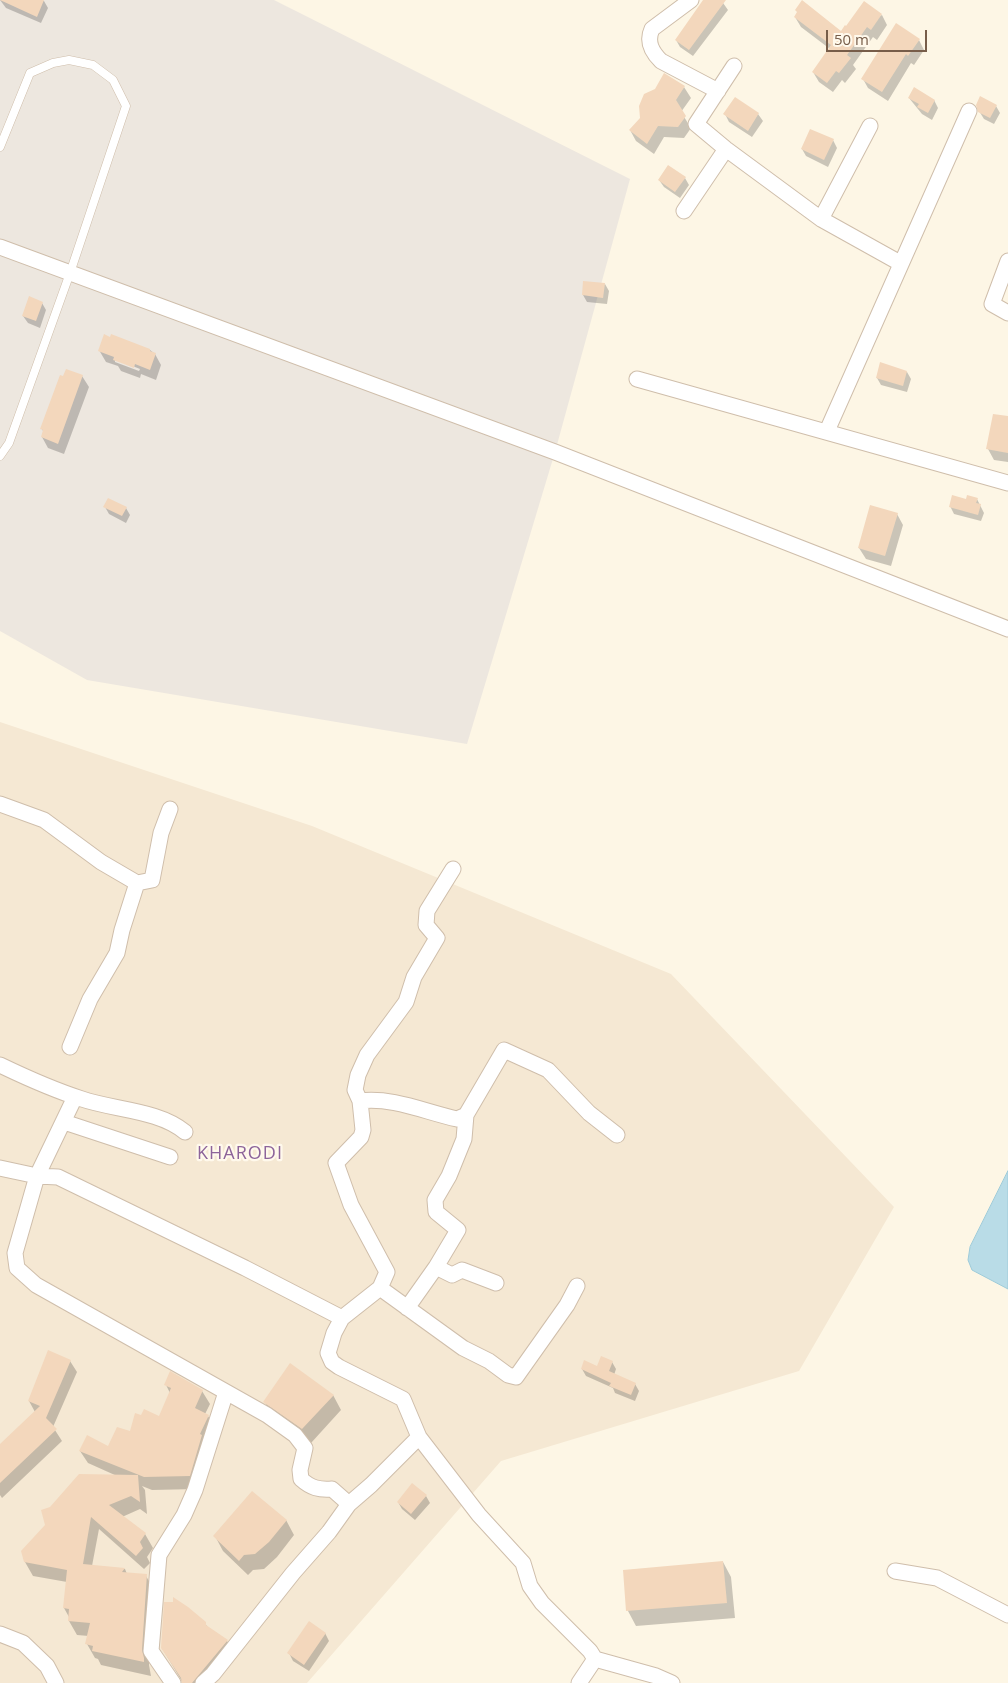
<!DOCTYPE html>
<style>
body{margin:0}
#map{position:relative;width:1008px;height:1683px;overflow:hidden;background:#fdf6e5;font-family:"Open Sans",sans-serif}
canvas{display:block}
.scale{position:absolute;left:826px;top:30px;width:101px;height:22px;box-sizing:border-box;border:2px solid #775d49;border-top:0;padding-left:6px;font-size:15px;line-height:18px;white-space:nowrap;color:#775d49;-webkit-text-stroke:4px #fff9ec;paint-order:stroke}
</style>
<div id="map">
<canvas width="1008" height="1683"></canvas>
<div class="scale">50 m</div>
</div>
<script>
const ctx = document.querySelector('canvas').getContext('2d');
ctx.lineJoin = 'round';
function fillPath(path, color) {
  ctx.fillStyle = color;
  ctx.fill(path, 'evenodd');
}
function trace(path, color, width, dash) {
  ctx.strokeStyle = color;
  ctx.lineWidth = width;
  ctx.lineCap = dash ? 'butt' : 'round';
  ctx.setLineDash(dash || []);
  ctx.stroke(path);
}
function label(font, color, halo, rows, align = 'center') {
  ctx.font = font + ' "Open Sans",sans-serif';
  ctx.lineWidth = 4.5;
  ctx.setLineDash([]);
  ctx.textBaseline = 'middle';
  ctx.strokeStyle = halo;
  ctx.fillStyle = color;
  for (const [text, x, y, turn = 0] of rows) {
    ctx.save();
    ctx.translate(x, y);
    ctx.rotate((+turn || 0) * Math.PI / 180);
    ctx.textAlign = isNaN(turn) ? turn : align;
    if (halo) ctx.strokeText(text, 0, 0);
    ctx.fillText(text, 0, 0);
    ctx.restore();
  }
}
fillPath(new Path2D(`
 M0 722 312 826 671 974 894 1207 799 1371 501 1461 307 1683H0Z`), '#f5e8d3');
fillPath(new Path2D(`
 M0 0H274L630 179 555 452 467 744 87 680 0 631Z`), '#ede7df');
const water = new Path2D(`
 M1008 1171V1289L972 1270 968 1260 970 1247Z`);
fillPath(water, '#b9dce7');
trace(water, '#9ecbd9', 1);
fillPath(new Path2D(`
 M0 0H41L44 1 48 8 41 23 6 8Z
 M704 0H721L728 10 693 56 680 47 676 40Z
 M882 15 887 25 877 40 873 37 853 65 856 69 845 83 842 80 833 92 819 82 813 72 830 49 801 27 795 17 841 33Z
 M919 40 924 50 914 65 911 63 888 101 868 88 863 79Z
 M684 87 691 98 681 112 691 128 684 138 664 137 654 154 636 141 630 130Z
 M909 98 934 100 938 108 932 120 922 114Z
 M996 106 1000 113 994 124 984 119 979 111Z
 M725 114H758L763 121 752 137 729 122Z
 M833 140 837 148 828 167 806 156 802 149Z
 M685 178 689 185 680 198 664 187 659 180Z
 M605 284 609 291 607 304 587 302 583 295Z
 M42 303 46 310 40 328 28 323 23 316Z
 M99 350H150L155 354 161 365 156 380 141 374 140 378 121 371 118 366 106 362ZM115 359 140 369 139 371 115 362Z
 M907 372 911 379 907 392 881 385 877 378Z
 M82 376 89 387 64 454 48 448 42 437 44 433 42 429Z
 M1008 417V462L994 460 988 449Z
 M977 499 984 513 981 521 954 514 950 506 967 501Z
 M105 507 126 508 130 515 126 523 109 514Z
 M897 514 903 525 891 566 866 559 859 548Z
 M70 1361 77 1372 53 1427 62 1441 2 1498 0 1495V1446L35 1412 29 1401Z
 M612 1362 616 1369 614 1375 635 1384 639 1391 635 1401 615 1393 613 1388 586 1376 582 1369 597 1367Z
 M166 1385 202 1391 210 1404 205 1414 208 1416 215 1429 197 1489 152 1490 142 1486 145 1490 147 1514 140 1509 122 1517 145 1534 153 1548 147 1557 150 1563 144 1569 99 1529 92 1566 125 1569 127 1574 146 1576 154 1590 149 1665 151 1676 101 1665 98 1659 95 1658 87 1644 89 1636 77 1635 69 1621V1617L64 1608 67 1582 33 1576 25 1562 117 1476 88 1463 80 1451 109 1448 131 1433 160 1418 170 1393Z
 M333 1395 341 1410 311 1443 273 1417 265 1402Z
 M426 1496 430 1503 415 1520 402 1509 398 1502Z
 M286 1520 294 1535 277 1557 264 1569 253 1570 248 1575 223 1551 215 1536Z
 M723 1562 731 1577 735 1618 636 1626 628 1611 624 1571Z
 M205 1623 208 1628 227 1641 236 1656 214 1683H183L162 1648Z
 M325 1633 329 1641 309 1671 293 1661 289 1653Z`), '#0003');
fillPath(new Path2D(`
 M0 0H44L37 17Z
 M703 0H726L689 50 675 40Z
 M802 0 841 31 845 25 846 26 864 1 882 14 871 30 867 27 847 55 851 58 839 73 836 71 827 83 812 72 831 45 794 17 797 12 795 10Z
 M896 23 920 39 908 56 906 54 882 92 861 79Z
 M664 73 685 86 676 100 686 116 678 127 658 126 647 144 629 130 640 118 639 106 644 94 655 89Z
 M914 87 935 100 928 113 917 107 919 104 908 98Z
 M980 96 997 105 990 118 978 112 976 105Z
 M735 97 759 113 748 131 723 114Z
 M810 129 834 139 824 160 801 149Z
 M668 165 686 177 675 192 658 180Z
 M583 281 605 283 603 298 582 295Z
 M29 296 43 302 36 321 22 316Z
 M104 334 110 337 111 334 150 349V351L156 353 150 370 135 364 134 368 124 364 113 360 114 357 98 351Z
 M880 362 907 371 903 386 876 378Z
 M66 369 83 375 58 444 41 437 43 430 40 429 60 375 63 376Z
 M993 414 1008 416V453L986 449Z
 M952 495 966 499 967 495 978 498 976 503 981 504 978 515 949 507Z
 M108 498 127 507 122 516 103 507Z
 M870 505 898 513 885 556 858 548Z
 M48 1350 71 1360 46 1418 57 1429 0 1483V1444L40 1406 28 1401Z
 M601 1356 613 1361 609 1371 636 1383 631 1395 609 1386 611 1383 581 1369 584 1360 597 1366Z
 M290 1363 334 1395 302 1429 263 1402Z
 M170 1371 203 1390 195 1408 209 1415 200 1434 202 1435 190 1476 144 1477 79 1451 87 1435 108 1446 117 1427 130 1431 135 1413 141 1415 144 1409 159 1416 171 1388 164 1385Z
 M79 1474 138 1475 140 1502 131 1496 109 1505 146 1533 140 1542 143 1548 136 1556 91 1517 83 1564 125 1568 122 1572 147 1574 142 1650 144 1658V1662L92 1651 93 1646 85 1644 90 1623 68 1621 69 1609 63 1608 67 1570 24 1562 21 1551 45 1525 41 1510 50 1507Z
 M412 1483 427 1495 411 1514 397 1502Z
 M252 1491 287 1520 269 1542 255 1554 244 1555 239 1561 213 1536Z
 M723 1561 727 1603 626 1611 623 1570Z
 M173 1597 188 1607 206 1622V1625L228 1640 192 1683H182L181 1678 161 1648 164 1602H173Z
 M309 1621 326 1633 304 1665 287 1653Z`), '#f3d7bc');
const service = new Path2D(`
 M0 147 30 73 53 63 69 60 93 65 113 80 126 106 70 273 9 443 0 456`);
const minor = new Path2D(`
 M691 0 652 29C646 42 652 52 661 61L718 91
 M734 66 696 124 726 149 821 219 900 263
 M684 211 726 149
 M821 219 870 126
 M0 247 555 452 1008 629
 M1008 261 992 304 1008 313
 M637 379 1008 483
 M827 431 969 111
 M0 804 44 820 101 862 137 883 152 880 161 833 170 809
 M453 869 427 911 426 925 437 938 414 977 406 1002 367 1055 358 1075 355 1090 360 1101C393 1097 425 1112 457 1119L466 1115 504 1050 548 1070 589 1113 617 1135
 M70 1047 90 999 117 953 122 930 137 883
 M0 1065C27 1078 54 1090 82 1099 114 1110 159 1110 185 1132
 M75 1097 37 1176 58 1177 245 1268 342 1318
 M64 1122 170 1157
 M0 1168 37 1176 15 1253 17 1268 36 1285 267 1415 295 1435 305 1448 300 1470 301 1479C311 1488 319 1490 332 1489L349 1504
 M436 1267 458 1230 436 1212 435 1200 449 1176 464 1139 466 1115
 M380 1288 463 1348 489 1361 508 1375 516 1377 567 1305 577 1286
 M407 1308 436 1267 452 1275 462 1270 496 1283
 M419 1437 479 1515 523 1563 530 1586 542 1603 590 1651 595 1659
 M895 1571 937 1578 1008 1615
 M0 1634 23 1643 47 1666 56 1683
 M173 1683 151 1651 159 1555 184 1515 195 1490 226 1392
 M203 1683 213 1674 293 1573 329 1532 349 1504 371 1485 419 1437 403 1399 339 1367 332 1362 328 1353 334 1333 342 1318 380 1288 387 1272 351 1205 336 1163 361 1137 363 1130 360 1101
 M579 1683 595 1659 656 1676 672 1683`);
trace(service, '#cfbeab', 9);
trace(minor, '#cfbeab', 17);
trace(service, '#fff', 8);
trace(minor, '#fff', 15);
ctx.letterSpacing = '1px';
label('18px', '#8d649a', '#fff9ec', [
 ["KHARODI",240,1154]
]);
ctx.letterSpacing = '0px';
</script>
